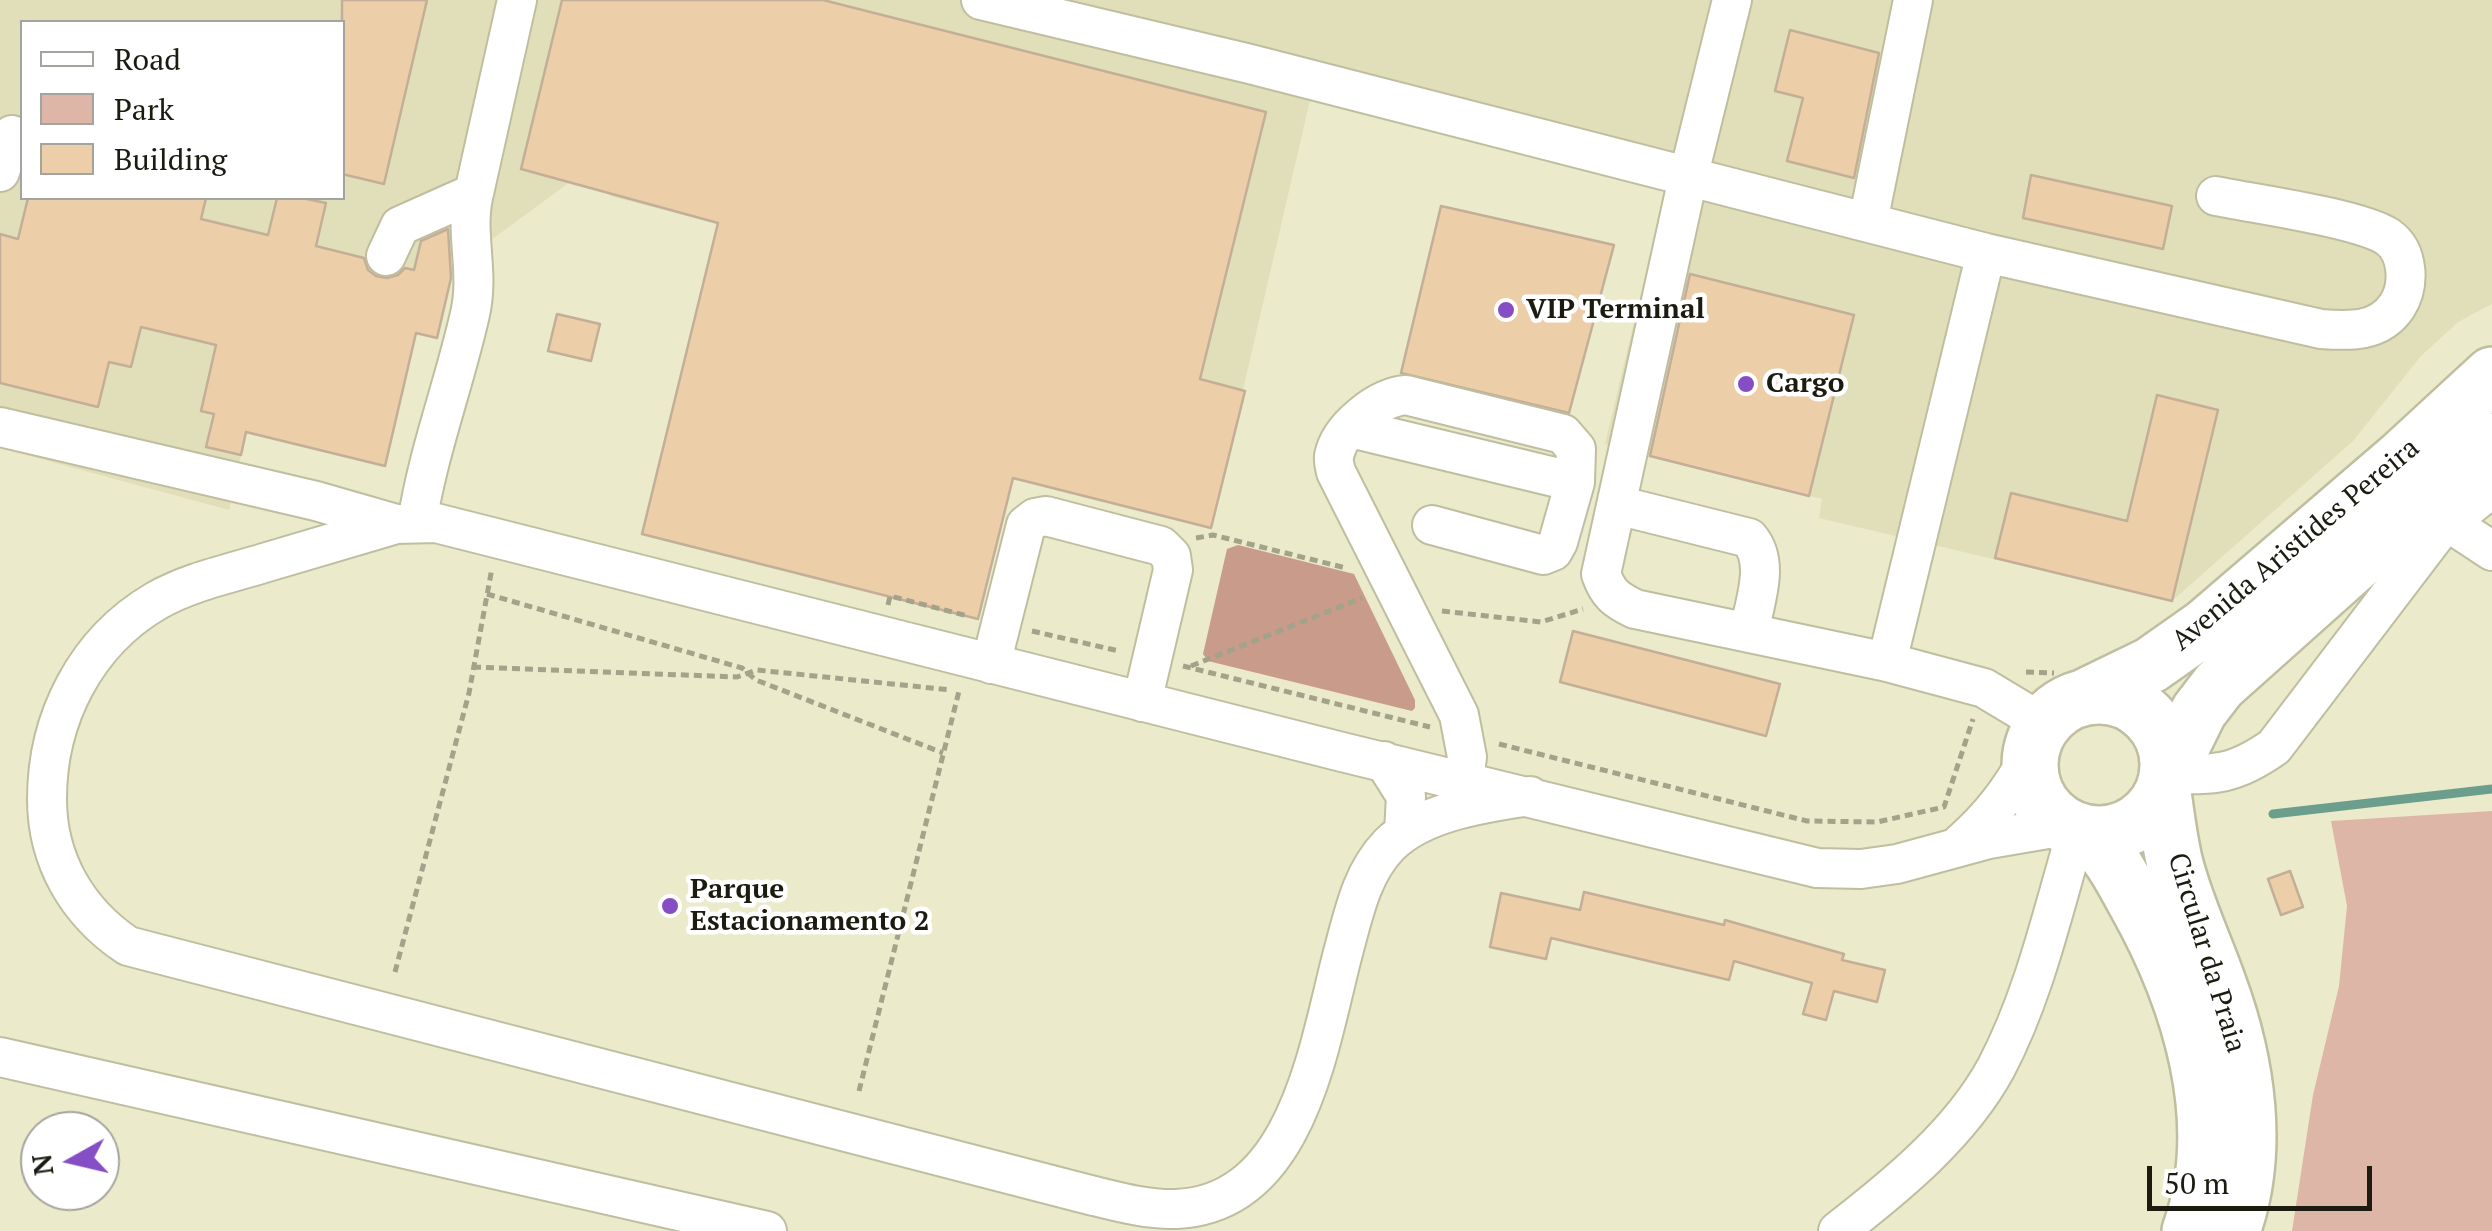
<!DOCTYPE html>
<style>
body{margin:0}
#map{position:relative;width:2492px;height:1231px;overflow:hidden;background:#ebeacb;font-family:"PT Serif",serif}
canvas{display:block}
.legend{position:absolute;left:20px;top:20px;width:325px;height:180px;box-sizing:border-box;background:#fff;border:2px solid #a4a49f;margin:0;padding:12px 18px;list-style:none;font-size:30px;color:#1b1b10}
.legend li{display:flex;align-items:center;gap:20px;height:50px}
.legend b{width:50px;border:2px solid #a4a49f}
.north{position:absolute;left:20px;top:1111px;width:100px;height:100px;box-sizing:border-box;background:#fff;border:2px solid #a4a49f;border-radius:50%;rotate:262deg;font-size:28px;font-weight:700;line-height:40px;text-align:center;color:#1b1b10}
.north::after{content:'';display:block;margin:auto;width:35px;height:45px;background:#854ec5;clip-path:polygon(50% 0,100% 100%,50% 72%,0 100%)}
.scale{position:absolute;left:2147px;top:1166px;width:225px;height:45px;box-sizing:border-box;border:5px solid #1b1b10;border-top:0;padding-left:12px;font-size:30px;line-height:35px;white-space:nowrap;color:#1b1b10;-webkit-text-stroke:8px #fff;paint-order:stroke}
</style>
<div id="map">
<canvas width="2492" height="1231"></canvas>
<ul class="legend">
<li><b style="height:12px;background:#fff"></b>Road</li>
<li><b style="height:28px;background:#deb6a8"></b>Park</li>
<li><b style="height:28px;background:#eccea9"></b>Building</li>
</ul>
<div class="north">N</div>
<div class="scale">50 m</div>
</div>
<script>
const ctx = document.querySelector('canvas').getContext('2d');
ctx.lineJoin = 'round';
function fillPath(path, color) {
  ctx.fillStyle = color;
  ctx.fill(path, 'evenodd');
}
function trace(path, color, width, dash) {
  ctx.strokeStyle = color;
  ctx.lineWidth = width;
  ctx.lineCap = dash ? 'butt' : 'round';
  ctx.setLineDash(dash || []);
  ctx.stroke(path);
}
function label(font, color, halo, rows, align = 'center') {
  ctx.font = font + ' "PT Serif",serif';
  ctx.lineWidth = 9;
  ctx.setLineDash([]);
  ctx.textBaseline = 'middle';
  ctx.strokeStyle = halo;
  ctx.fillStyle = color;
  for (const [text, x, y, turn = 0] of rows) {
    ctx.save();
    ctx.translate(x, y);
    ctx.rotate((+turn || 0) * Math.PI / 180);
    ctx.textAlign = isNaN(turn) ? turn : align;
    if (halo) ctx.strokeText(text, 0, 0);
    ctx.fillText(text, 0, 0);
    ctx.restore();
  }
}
fillPath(new Path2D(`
 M0 0H2492V304L2458 322 2421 356 2353 441 2172 601 1819 518 1822 499 1605 444 1666 188 1318 96 1310 100 1211 528 1013 478 978 619 642 534 718 224 610 196 614 178 570 182 453 268 437 338 416 334 385 466 246 432 229 510 0 448ZM22 22H342V198H22Z`), '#e1dfb9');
fillPath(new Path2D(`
 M2492 811V1231H2292L2313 1095 2339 986 2347 906 2331 821Z`), '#deb6a8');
fillPath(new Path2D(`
 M1238 545 1354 574 1415 700V708L1412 711 1208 661 1203 654 1227 549Z`), '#c89b8b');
trace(new Path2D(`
 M2273 814 2492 789`), '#6c9e8d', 9);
const building = new Path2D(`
 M342 0H427L384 184 342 174Z
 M562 0H823L1266 112 1200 379 1245 391 1211 528 1013 478 978 619 642 534 718 223 521 169Z
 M1790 30 1879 53 1854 178 1787 161 1803 98 1775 91Z
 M2031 175 2172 206 2163 249 2023 218Z
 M28 198H206L201 219 268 235 277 198H302L326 203 316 246 364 258 368 270 376 276 387 278 398 275 405 268 414 270 421 241 448 229 451 278 437 338 416 333 385 466 246 432 241 455 206 447 214 414 201 411 216 345 141 327 131 367 109 362 98 407 0 383V234L18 239Z
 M1441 206 1614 245 1569 413 1401 373Z
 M1690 274 1854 315 1809 496 1650 456Z
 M557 314 600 324 591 361 548 351Z
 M2157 395 2218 410 2172 601 1995 558 2011 493 2127 521Z
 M1573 631 1780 684 1766 736 1560 682Z
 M2290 871 2303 907 2281 915 2268 879Z
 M1584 892 1724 925 1725 920 1844 954 1842 960 1885 970 1877 1002 1834 991 1826 1020 1803 1014 1812 983 1734 961 1729 980 1551 938 1546 959 1490 947 1501 893 1580 910Z`);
fillPath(building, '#eccea9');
trace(building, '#c3af97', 2.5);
const minor = new Path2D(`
 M981 0 1250 64 1986 253 2321 329C2349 331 2379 333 2397 306 2410 286 2409 252 2388 237 2359 218 2255 204 2216 196
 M1732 0 1688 178 1601 574C1608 594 1616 600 1635 609L1887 662 1984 688 2044 724
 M0 172 12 135
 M474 193 517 0
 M1868 222 1913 0
 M386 256 400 226 474 193C464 233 480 271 470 314 454 385 428 452 417 523
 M0 427 316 501 396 524
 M1351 428 1575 482 1576 449 1563 434 1406 395C1379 397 1340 427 1334 456 1333 461 1335 467 1336 472L1459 715 1467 757 1464 780
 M1617 505 1749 538C1771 563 1754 603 1749 633
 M2448 522 2492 551
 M1432 525 1543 555 1553 551 1558 542 1575 482
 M1887 662 1986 253
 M991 664 1026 525 1035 518 1046 516 1161 546 1171 556 1173 570 1142 702
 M1384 761 1406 796 1404 832
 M2168 774C2216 775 2234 775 2274 747L2440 529 2492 488
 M1530 796C1485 803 1423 811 1389 845 1362 873 1354 912 1344 949 1319 1041 1300 1204 1176 1209 1146 1210 1115 1201 1086 1194L128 946C77 912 47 860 47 799 47 718 86 642 156 601 189 582 228 574 264 563 308 550 352 537 396 524L436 523 1342 752 1817 868 1861 869 1897 864 1989 839 2065 826
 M1960 844C1991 817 2010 791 2030 756
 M0 1057 767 1231
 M1838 1231C1896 1186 1960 1134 1996 1068 2035 994 2053 910 2077 830`);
const highway = new Path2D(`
 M2030 765a69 69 0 1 1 138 0a69 69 0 1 1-138 0Z
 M2087 696 2151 665 2205 627 2403 457 2492 375
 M2168 774 2199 711 2219 685 2492 441
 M2163 792C2166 815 2169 838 2174 860 2184 902 2204 943 2218 983 2247 1061 2261 1152 2232 1231
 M2088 834C2110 853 2122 878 2136 903 2190 999 2229 1123 2190 1231`);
trace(minor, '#bfbea0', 42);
trace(highway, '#bfbea0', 60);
trace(new Path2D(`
 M1196 538 1213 535 1346 568
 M487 594 742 668 756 680 943 753
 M888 605 890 596 968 616
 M1442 611 1541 622 1583 609
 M1032 631 1119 651
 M1183 666 1430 727
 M1191 666 1362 598
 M473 667 737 677 757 670 951 690
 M2026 672 2054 673
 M1499 744 1807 821 1877 822 1944 807 1973 719
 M395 972 469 693 492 568
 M859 1091 959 691`), '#a3a28a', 5, [8, 5]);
trace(minor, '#fff', 38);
trace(highway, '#fff', 55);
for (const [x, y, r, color] of [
 [1506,310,10,"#854ec5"],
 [1746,384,10,"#854ec5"],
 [670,906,10,"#854ec5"]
]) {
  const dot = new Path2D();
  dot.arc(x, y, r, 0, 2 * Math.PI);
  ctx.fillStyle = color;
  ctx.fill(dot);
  trace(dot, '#fff', 4);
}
label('bold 28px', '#1b1b10', '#fff', [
 ["VIP Terminal",1526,310],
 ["Cargo",1766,384],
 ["Parque",690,890],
 ["Estacionamento 2",690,922]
], 'left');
label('28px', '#1b1b10', '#fff', [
 ["Avenida Aristides Pereira",2296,545,-40],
 ["Circular da Praia",2206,953,73]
]);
</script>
